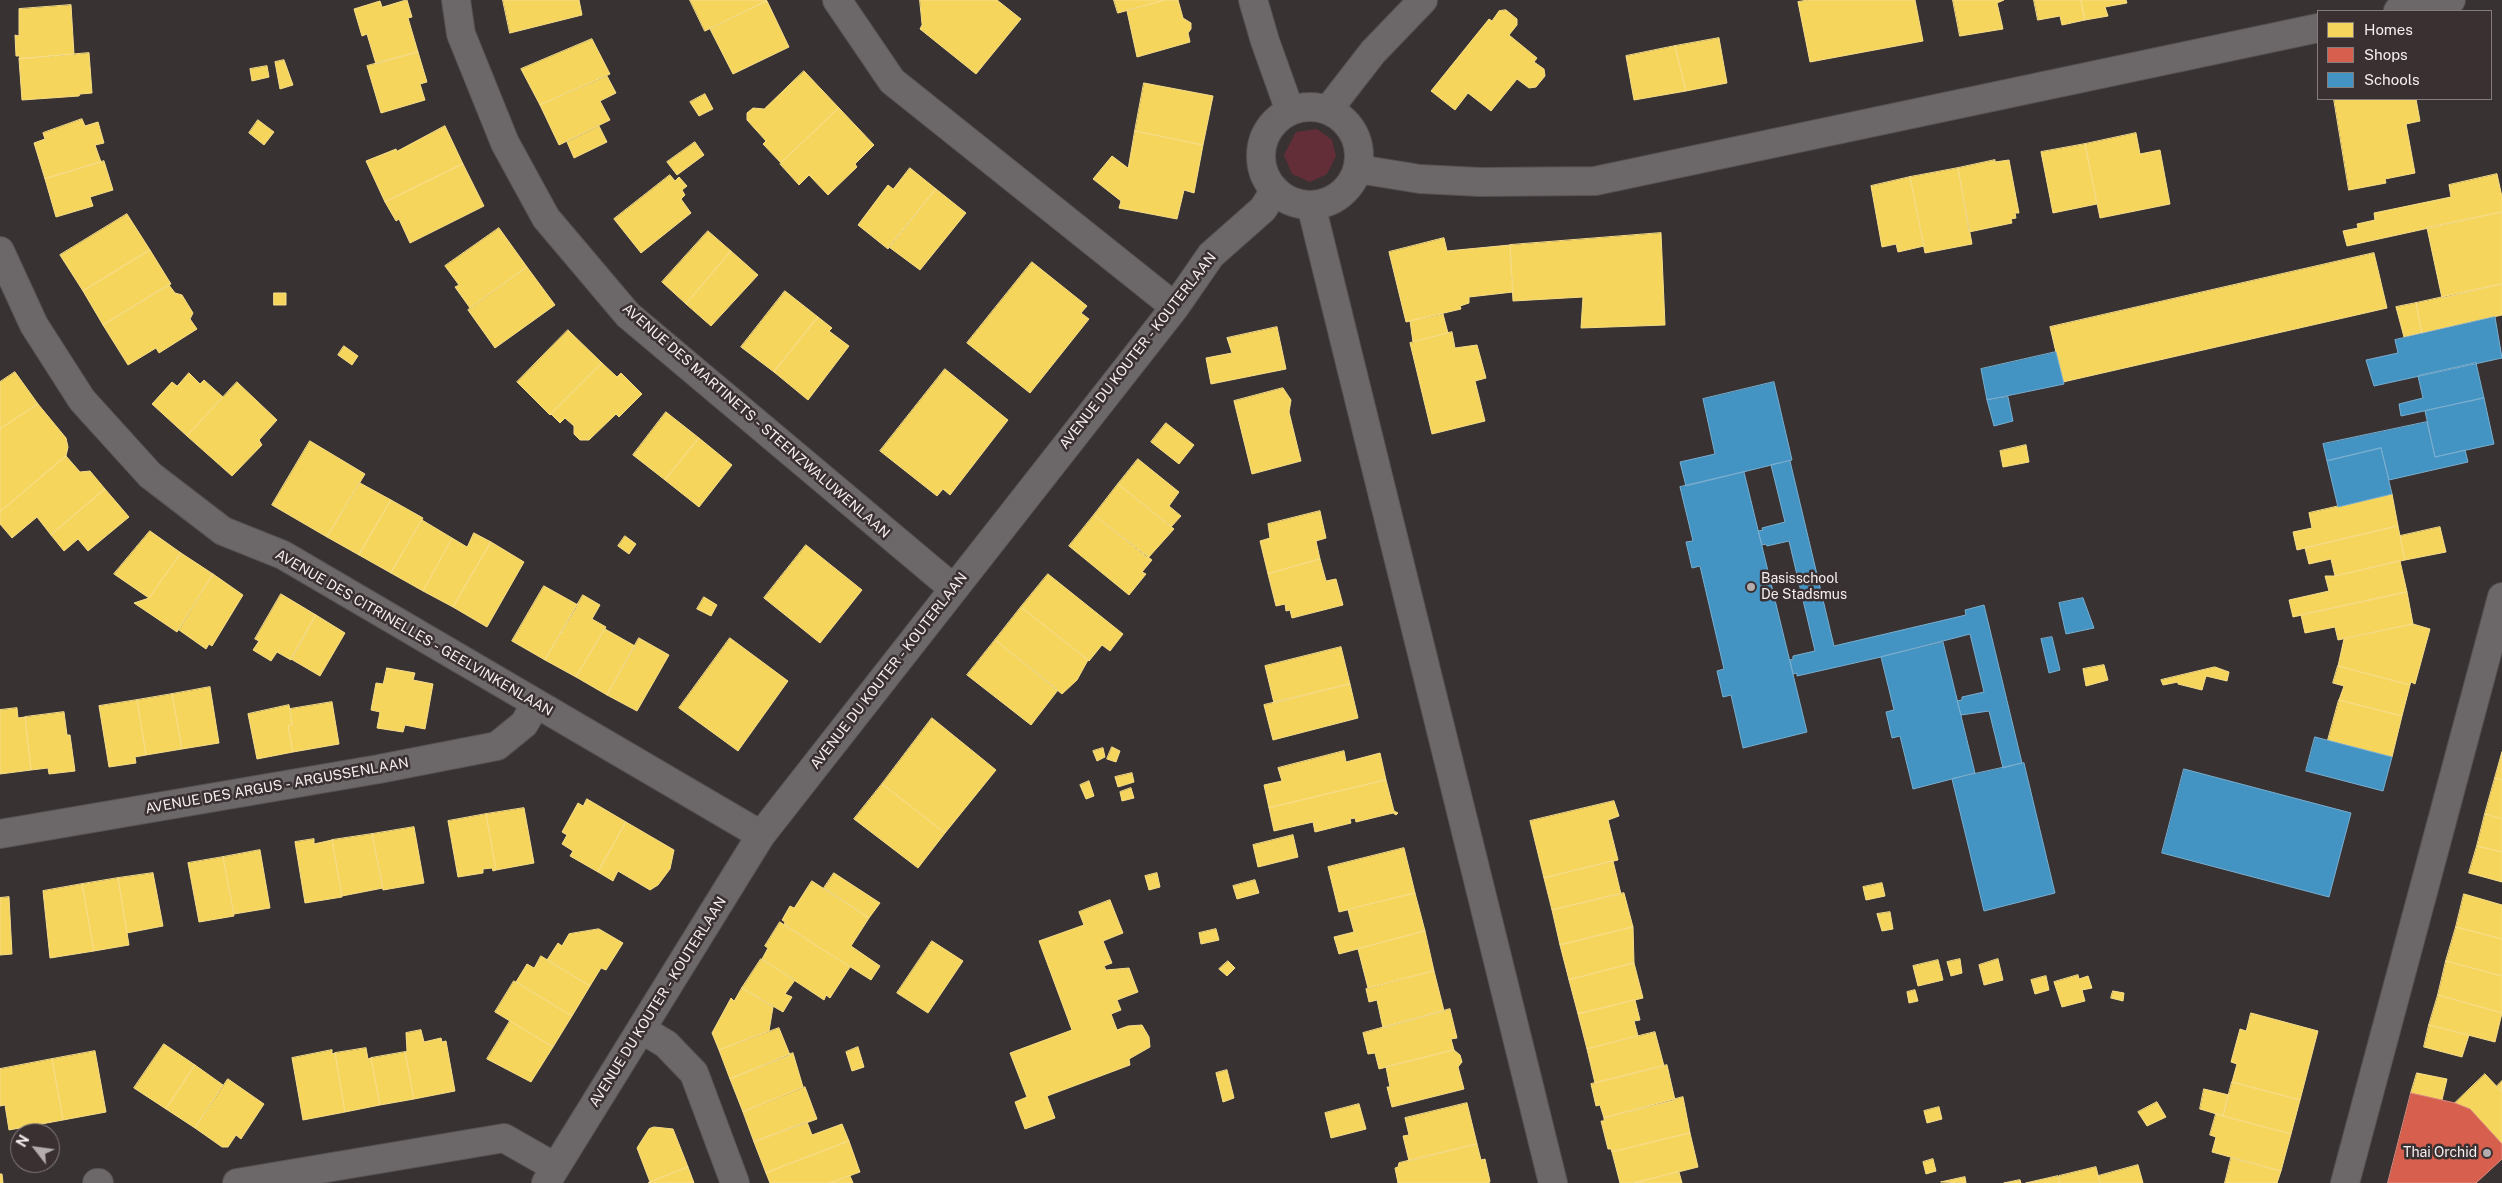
<!DOCTYPE html>
<style>
body{margin:0}
#map{position:relative;width:2502px;height:1183px;overflow:hidden;background:#383233;font-family:"Public Sans",sans-serif}
canvas{display:block}
.legend{position:absolute;left:2317px;top:10px;width:175px;height:90px;box-sizing:border-box;background:#3a3032;border:1px solid #857c7e;margin:0;padding:6px 9px;list-style:none;font-size:15px;color:#f5efef}
.legend li{display:flex;align-items:center;gap:10px;height:25px}
.legend b{width:25px;border:1px solid #857c7e}
.north{position:absolute;left:10px;top:1123px;width:50px;height:50px;box-sizing:border-box;background:#3a3032;border:1px solid #857c7e;border-radius:50%;rotate:300deg;font-size:14px;font-weight:700;line-height:20px;text-align:center;color:#f5efef}
.north::after{content:'';display:block;margin:auto;width:18px;height:22px;background:#b3adad;clip-path:polygon(50% 0,100% 100%,50% 72%,0 100%)}
</style>
<div id="map">
<canvas width="2502" height="1183"></canvas>
<ul class="legend">
<li><b style="height:14px;background:#f6d55c"></b>Homes</li>
<li><b style="height:14px;background:#d6604d"></b>Shops</li>
<li><b style="height:14px;background:#4393c3"></b>Schools</li>
</ul>
<div class="north">N</div>
</div>
<script>
const ctx = document.querySelector('canvas').getContext('2d');
ctx.lineJoin = 'round';
function fillPath(path, color) {
  ctx.fillStyle = color;
  ctx.fill(path, 'evenodd');
}
function trace(path, color, width, dash) {
  ctx.strokeStyle = color;
  ctx.lineWidth = width;
  ctx.lineCap = dash ? 'butt' : 'round';
  ctx.setLineDash(dash || []);
  ctx.stroke(path);
}
function label(font, color, halo, rows, align = 'center') {
  ctx.font = font + ' "Public Sans",sans-serif';
  ctx.lineWidth = 5;
  ctx.setLineDash([]);
  ctx.textBaseline = 'middle';
  ctx.strokeStyle = halo;
  ctx.fillStyle = color;
  for (const [text, x, y, turn = 0] of rows) {
    ctx.save();
    ctx.translate(x, y);
    ctx.rotate((+turn || 0) * Math.PI / 180);
    ctx.textAlign = isNaN(turn) ? turn : align;
    if (halo) ctx.strokeText(text, 0, 0);
    ctx.fillText(text, 0, 0);
    ctx.restore();
  }
}
fillPath(new Path2D(`
 M1317 129 1332 140 1336 156 1327 174 1310 182 1292 174 1284 155 1296 132Z`), '#642e39');
const homes = new Path2D(`
 M407 0 412 17 408 18 418 52 376 64 367 34 362 36 354 9 380 1 382 7Z
 M503 0H579L582 15 510 33Z
 M690 0H766L767 1 705 31Z
 M920 0H997L1021 19 976 74 920 29 922 25Z
 M1114 0H1165L1118 13Z
 M1165 0H1178L1183 18 1191 23V29L1188 33 1190 42 1137 57 1127 11Z
 M1808 0H1915L1923 41 1810 62 1798 2Z
 M1953 0H2004L1997 3 2003 29 1960 36Z
 M2034 0H2081L2085 20 2062 25 2060 16 2038 20Z
 M2081 0H2126L2127 3 2105 7 2108 16 2085 20Z
 M767 1 789 47 733 74 710 29Z
 M71 5 74 54 19 59 20 56H16L15 35 19 36V9Z
 M1506 10 1517 19V25L1509 35 1537 58 1534 62 1544 69 1545 76 1536 87 1529 88 1517 79 1491 111 1468 93 1455 110 1431 91 1489 19 1492 21 1499 11Z
 M1719 38 1727 83 1686 91 1675 46Z
 M592 39 610 74 540 105 521 69Z
 M1675 46 1686 91 1634 100 1626 56Z
 M418 52 427 82 420 84 425 100 381 113 367 66Z
 M89 53 92 93 80 94 79 96 22 100 19 59Z
 M284 60 293 85 280 89 275 62Z
 M267 66 269 77 252 81 250 69Z
 M804 71 839 108 781 163 763 144 766 141 747 120V113L753 108 764 109Z
 M607 76 616 93 600 101 610 120 559 145 540 105Z
 M1144 83 1213 96 1203 145 1135 131Z
 M705 94 713 109 699 116 690 102Z
 M2334 99H2416L2420 121 2406 124 2415 173 2385 179 2386 183 2349 190Z
 M839 108 874 145 855 164 857 167 828 195 809 175 799 185 780 164Z
 M82 119 85 126 98 122 104 143 95 145 101 162 45 179 34 143 45 139 43 133Z
 M258 120 274 132 264 145 249 133Z
 M445 126 463 164 385 202 366 161 396 149 397 151Z
 M599 126 607 142 574 158 567 142Z
 M1135 131 1203 145 1194 193 1184 190 1177 219 1119 208 1121 201 1093 179 1112 156 1128 168Z
 M2136 133 2140 154 2160 150 2170 204 2100 218 2085 144Z
 M695 142 704 155 677 175 667 162Z
 M2085 144 2097 204 2053 213 2041 152Z
 M1995 160V162L2009 160 2019 213H2015L2016 218 2011 219 2012 223 1969 232 1958 168Z
 M104 161 113 190 90 197 93 206 56 217 45 179Z
 M463 164 484 206 410 243 399 219 396 221 385 202Z
 M910 168 936 189 888 249 858 225 888 185 893 189Z
 M1958 168 1972 244 1925 253 1910 177Z
 M2497 174 2502 197V212L2347 246 2343 231 2358 228 2357 224 2375 220 2374 213 2451 197 2449 185Z
 M670 175 675 181 679 177 687 186 682 190 685 195 681 199 691 213 641 253 614 219Z
 M1910 177 1924 246 1898 252 1896 244 1882 247 1871 186Z
 M936 189 966 213 920 270 889 247Z
 M2502 212V284L2442 298 2427 228Z
 M127 214 150 250 83 291 60 255Z
 M499 228 527 267 470 308 455 287 459 285 445 266Z
 M708 231 731 251 686 304 662 282Z
 M1661 233 1665 325 1581 328 1583 297 1513 301 1510 245Z
 M1444 238 1447 251 1510 245 1513 292 1469 297V303L1460 306 1461 309 1406 322 1389 252Z
 M150 250 171 284 103 325 83 291Z
 M731 251 758 275 711 326 686 304Z
 M2374 253 2387 308 2063 382 2050 327Z
 M1032 262 1087 306 1081 313 1089 319 1030 393 967 343Z
 M527 267 555 305 495 348 468 310Z
 M2502 284V315L2422 333 2416 303Z
 M169 285 175 293 182 295 193 313 190 319 197 329 159 353 156 348 128 365 103 325Z
 M785 291 818 317 774 372 741 347Z
 M274 293H286V305H274Z
 M2416 303 2422 333 2404 337 2396 307Z
 M1443 314 1448 333 1413 342 1410 321Z
 M818 317 832 328 829 331 849 346 808 400 774 372Z
 M1277 327 1286 369 1211 384 1206 358 1232 353 1227 338Z
 M568 330 602 363 550 415 517 382Z
 M1452 332 1455 348 1477 345 1486 378 1475 381 1485 421 1432 434 1410 343Z
 M344 346 358 356 352 365 338 355Z
 M602 363 617 377 621 373 642 394 619 417 616 414 589 440H580L574 434V426L565 418 560 423 551 414Z
 M945 369 1008 420 950 495 943 489 937 496 880 451Z
 M15 372 38 404 0 429V382Z
 M189 373 200 384 204 380 223 397 187 436 152 404 172 382 177 386Z
 M237 382 277 420 259 440 262 445 232 476 187 436Z
 M1283 388 1291 400 1289 412 1301 461 1252 474 1234 401Z
 M38 404 66 438 68 447 66 456 0 512V429Z
 M666 412 699 438 665 480 633 455Z
 M1166 423 1194 445 1179 464 1151 442Z
 M699 438 732 465 699 507 665 480Z
 M310 441 365 474 327 537 272 505Z
 M2026 445 2029 462 2003 467 2000 451Z
 M66 456 80 472 90 471 105 489 51 535 37 517 12 538 0 524V512Z
 M1138 459 1179 492 1169 506 1181 516 1171 527 1118 484Z
 M360 483 391 500 359 555 327 537Z
 M1118 484 1174 529 1148 558 1094 515Z
 M105 489 129 517 88 551 78 539 64 551 51 535Z
 M2392 494 2398 526 2297 550 2293 532 2312 528 2309 513Z
 M391 500 423 518 391 573 359 555Z
 M1320 511 1326 538 1316 541 1320 559 1268 574 1260 541 1270 538 1268 524Z
 M1094 515 1152 560 1142 572 1146 574 1129 595 1069 546Z
 M422 520 452 538 423 591 391 573Z
 M2398 526 2405 560 2335 576 2331 559 2309 564 2305 548Z
 M2440 527 2446 552 2405 560 2400 536Z
 M150 531 181 553 149 598 114 574Z
 M474 533 491 542 453 607 423 591 452 538 467 547Z
 M625 536 636 544 629 554 618 546Z
 M491 542 524 562 487 627 453 607Z
 M806 545 862 590 820 643 764 598Z
 M181 553 213 574 177 632 134 603 149 598Z
 M1320 559 1326 581 1336 579 1343 605 1292 618 1290 610 1286 611 1285 604 1276 606 1268 574Z
 M2400 561 2407 592 2293 617 2289 600 2329 591 2325 576H2335Z
 M213 574 243 595 212 646 209 644 206 649 179 630Z
 M1048 574 1123 634 1110 651 1102 645 1089 661 1021 607Z
 M544 586 578 605 545 660 512 641Z
 M2407 592 2413 624 2338 640 2335 627 2305 633 2301 615Z
 M281 594 316 615 291 660 277 652 271 661 253 650 259 641 255 639Z
 M583 595 600 605 592 619 606 627 576 677 545 660Z
 M704 597 717 605 711 616 697 609Z
 M1021 607 1088 660 1077 680 1062 694 995 640Z
 M316 615 345 633 320 676 291 659Z
 M2413 624 2430 629 2415 684 2411 682 2410 685 2338 666 2344 639Z
 M605 629 635 646 607 695 576 677Z
 M639 638 669 655 637 711 607 695Z
 M730 638 788 681 738 751 679 708Z
 M995 640 1058 690 1031 725 967 675Z
 M1341 647 1350 684 1274 703 1265 666Z
 M2104 665 2108 680 2086 686 2083 669Z
 M2338 666 2410 685 2402 716 2339 700 2344 686 2333 683Z
 M2215 667 2229 672 2227 681 2206 676 2202 690 2178 684V682L2163 685 2161 680Z
 M387 668 415 673 413 680 433 684 425 729 405 725 403 732 377 728 380 712 371 710 376 683 383 684Z
 M1350 684 1358 718 1273 740 1264 705Z
 M210 687 219 743 182 749 172 694Z
 M172 694 182 749 146 755 137 700Z
 M137 700 146 755 135 757 136 763 109 767 99 706Z
 M2339 700 2402 716 2392 757 2328 740Z
 M332 702 339 744 293 752 288 726 292 725 290 709Z
 M289 705 292 725 288 726 293 752 257 759 248 714Z
 M17 708 18 718 25 717 31 770 0 774V710Z
 M64 712 67 735H70L75 771 49 774 48 768 31 770 25 717Z
 M932 718 996 770 945 833 882 784Z
 M1112 747 1120 751 1116 762 1107 759Z
 M1103 748 1105 757 1097 761 1093 751Z
 M1344 751 1346 762 1380 753 1386 780 1269 808 1264 785 1282 781 1278 768Z
 M2502 752V780L2495 778Z
 M1132 773 1134 782 1118 787 1115 777Z
 M2495 778 2502 780V819L2485 814Z
 M1386 780 1394 811 1398 813 1396 815 1393 813 1356 822 1355 818 1350 819 1351 823 1315 832 1313 822 1274 831 1269 808Z
 M1089 781 1094 796 1086 799 1080 785Z
 M882 784 945 833 918 868 854 819Z
 M1131 788 1134 798 1122 801 1120 792Z
 M587 799 626 822 598 872 570 856 573 851 562 844 567 835 562 832 578 803 583 806Z
 M1614 801 1619 816 1608 820 1618 860 1544 878 1530 821Z
 M524 808 534 863 496 870 486 814Z
 M486 814 496 870 493 871 492 868 483 869V873L458 877 448 821Z
 M2485 814 2502 819V852L2477 846Z
 M626 822 674 850 670 869 658 885 650 890 618 871 613 881 598 872Z
 M414 827 424 883 383 890 372 834Z
 M372 834 383 888 342 896 332 840Z
 M1293 835 1298 857 1258 867 1253 845Z
 M314 839V844L332 840 342 897 305 903 295 842Z
 M2477 846 2502 852V882L2469 873Z
 M1404 848 1415 893 1339 912 1328 867Z
 M260 850 270 908 234 914 223 857Z
 M223 857 234 916 199 922 188 863Z
 M1613 861 1621 894 1552 910 1544 878Z
 M153 873 163 926 127 933 118 878Z
 M834 873 880 903 869 918 824 888Z
 M1157 873 1160 887 1149 890 1145 876Z
 M118 878 129 945 94 951 82 884Z
 M1255 880 1259 893 1237 899 1233 886Z
 M812 881 869 918 851 946 880 966 871 980 784 925 785 922 782 920 790 906 794 908Z
 M1882 883 1885 896 1866 900 1863 887Z
 M82 884 94 951 50 958 43 891Z
 M1415 893 1425 931 1339 954 1334 937 1354 932 1348 910Z
 M1624 893 1633 927 1560 945 1552 910Z
 M2464 894 2502 905V939L2456 927Z
 M9 897 12 954 0 955V898Z
 M1110 900 1123 933 1103 941 1112 963 1104 966 1106 970 1129 968 1138 992 1117 1000 1121 1010 1111 1014 1117 1030 1128 1026 1142 1025 1149 1037 1150 1047 1129 1059 1130 1065 1047 1096 1055 1118 1025 1129 1015 1102 1027 1097 1010 1053 1072 1030 1039 941 1084 925 1079 912Z
 M1890 912 1893 929 1882 931 1877 914Z
 M780 922 850 967 830 998 826 995 824 1000 762 959 768 948 765 946Z
 M1633 927 1634 963 1569 980 1560 945Z
 M2456 927 2502 939V976L2446 961Z
 M599 929 623 943 606 970 601 968 590 986 547 960 558 943 562 946 569 934Z
 M1216 929 1219 940 1201 944 1199 933Z
 M1425 931 1434 971 1368 988 1358 949Z
 M932 941 963 961 928 1013 897 993Z
 M541 956 590 986 572 1016 516 982 527 964 534 968Z
 M761 959 795 980 785 994 792 997 783 1012 742 988Z
 M1960 959 1962 973 1951 976 1947 962Z
 M1998 959 2003 980 1984 985 1979 965Z
 M1938 960 1943 980 1918 986 1913 966Z
 M1228 961 1235 968 1227 976 1219 969Z
 M2446 961 2502 976V1013L2438 995Z
 M1634 963 1643 998 1578 1014 1569 980Z
 M1434 971 1444 1011 1383 1028 1377 1000 1369 1002 1366 989Z
 M2078 975 2079 979 2088 976 2092 988 2082 990 2085 1001 2062 1007 2054 982Z
 M2046 976 2049 990 2035 994 2031 980Z
 M514 981 572 1016 553 1047 495 1012Z
 M742 988 773 1007 769 1031 719 1050 712 1033 731 998 734 1001Z
 M1915 990 1918 1001 1909 1003 1907 992Z
 M2113 991 2124 993 2123 1001 2111 998Z
 M2438 995 2502 1013 2495 1042 2429 1025Z
 M1635 1000 1640 1020 1634 1021 1638 1036 1587 1049 1578 1014Z
 M1450 1009 1457 1038 1451 1039 1454 1050 1379 1069 1375 1053 1368 1054 1363 1033Z
 M2251 1013 2318 1031 2300 1100 2232 1082 2237 1064 2231 1062 2240 1029 2246 1031Z
 M510 1021 553 1047 531 1082 487 1059Z
 M2429 1025 2469 1035 2462 1057 2424 1047Z
 M779 1028 790 1055 730 1079 719 1050Z
 M421 1030 424 1042 441 1038 442 1042 446 1041 455 1091 414 1099 405 1052 407 1051 406 1033Z
 M1655 1032 1664 1066 1595 1083 1587 1049Z
 M164 1044 195 1065 166 1109 134 1088Z
 M858 1047 864 1067 852 1071 846 1052Z
 M366 1048 368 1059 371 1058 380 1105 345 1112 335 1053Z
 M332 1050V1054L335 1053 345 1112 303 1120 292 1058Z
 M1454 1050 1460 1055 1462 1062 1458 1067 1464 1089 1392 1107 1387 1087H1390L1386 1067Z
 M95 1051 106 1112 63 1120 52 1059Z
 M405 1052 414 1099 380 1105 371 1058Z
 M793 1053 803 1087 743 1112 730 1079Z
 M52 1059 63 1120 9 1130 5 1105 0 1106V1069Z
 M195 1065 223 1085 195 1128 166 1109Z
 M1667 1065 1675 1100 1604 1118 1600 1105 1596 1106 1591 1084Z
 M1227 1070 1234 1098 1223 1102 1216 1073Z
 M2417 1073 2447 1079 2442 1100 2411 1093Z
 M2485 1074 2502 1092V1144L2470 1109 2455 1103Z
 M228 1079 264 1104 241 1139 236 1135 228 1147H222L195 1128Z
 M2502 1081V1092L2497 1086Z
 M2232 1082 2300 1100 2291 1134 2223 1116Z
 M805 1087 817 1119 754 1142 743 1112Z
 M2204 1089 2229 1095 2223 1116 2200 1109Z
 M1683 1097 1690 1133 1612 1152 1611 1149H1608L1601 1121H1604V1118Z
 M2157 1102 2166 1117 2147 1126 2138 1112Z
 M1467 1103 1477 1144 1409 1161 1403 1136 1409 1135 1405 1118Z
 M1359 1104 1366 1129 1331 1138 1325 1113Z
 M1939 1107 1942 1119 1927 1123 1924 1111Z
 M2216 1114 2291 1134 2281 1171 2212 1152 2216 1137 2210 1135Z
 M807 1122 812 1135 842 1124 849 1141 766 1173 754 1142Z
 M654 1127 673 1129 688 1167 650 1182 637 1148 649 1129Z
 M1690 1133 1698 1167 1634 1183H1620L1612 1152Z
 M849 1141 860 1172 830 1183H770L766 1173Z
 M1477 1144 1481 1160 1485 1159 1490 1181 1489 1183H1398L1395 1168 1398 1167 1399 1163Z
 M2231 1158 2281 1171 2277 1183H2225Z
 M1933 1159 1936 1171 1926 1174 1923 1162Z
 M2138 1165 2143 1183H2100L2098 1176Z
 M688 1167 694 1183H648L650 1182Z
 M2096 1167 2100 1183H2060L2059 1176Z
 M1679 1172 1682 1183H1634Z
 M0 1174H2L3 1183H0Z
 M850 1176 853 1183H830Z
 M2058 1176 2060 1183H2026Z
 M1965 1177 1966 1183 1941 1182Z
 M2020 1180 2021 1183H2004Z`);
fillPath(homes, '#f6d55c');
trace(homes, '#f6dd88', 1);
const shops = new Path2D(`
 M2411 1093 2455 1103 2470 1109 2502 1144V1159L2476 1183H2388Z`);
fillPath(shops, '#d6604d');
trace(shops, '#df8b7e', 1);
const schools = new Path2D(`
 M2495 317 2502 358 2374 386 2366 360 2398 353 2395 340Z
 M2056 352 2064 384 1987 400 1981 369Z
 M2476 363 2484 398 2401 416 2399 404 2423 398 2418 376Z
 M1774 382 1792 460 1686 486 1680 462 1715 454 1703 399Z
 M2008 397 2013 421 1994 426 1987 400Z
 M2484 398 2494 444 2435 457 2425 411Z
 M2427 422 2435 457 2465 450 2468 462 2389 480 2381 448 2327 461 2323 444Z
 M2381 448 2392 494 2338 507 2327 461Z
 M1790 461 1834 646 1966 615 1965 610 1984 605 2022 763 2003 768 1989 711 1961 715 1957 701 1962 700V697L1984 692 1970 634 1881 657 1797 676V673L1793 674 1790 660 1793 659V656L1815 651 1789 541 1767 546 1766 544 1762 545 1758 531 1763 530 1762 528 1785 522 1771 465Z
 M1744 472 1807 732 1743 748 1731 695 1723 697 1717 671 1724 669 1700 566 1692 568 1686 542 1693 541 1680 487Z
 M2083 598 2094 628 2066 634 2059 603Z
 M2052 637 2060 670 2049 673 2041 639Z
 M1943 642 1975 773 1913 789 1900 736 1892 738 1886 712 1894 710 1881 657Z
 M2315 737 2392 757 2383 791 2306 771Z
 M2024 763 2055 893 1984 911 1952 779Z
 M2184 769 2351 813 2329 897 2162 853Z`);
fillPath(schools, '#4393c3');
trace(schools, '#78afd0', 1);
const minor = new Path2D(`
 M456 0 461 34 505 143 546 218 628 315 954 589
 M837 0 892 81 1175 307
 M1253 0 1265 41 1290 111
 M2398 11 2451 0
 M1261 156a49 49 0 1 1 98 0a49 49 0 1 1-98 0Z
 M1328 110 1373 52 1423 0
 M1358 169 1420 179 1480 182 1595 181 2318 28
 M1311 205 1553 1183
 M0 251 34 325 82 400 150 475 223 531 283 555 761 835
 M0 834 379 769 497 746 524 724 536 704
 M641 1029 666 1044 694 1073 735 1183
 M97 1183H99
 M237 1183 504 1138 555 1167
 M546 1183 761 835 1175 307 1211 255 1263 209 1275 190
 M2345 1183 2502 597`);
trace(minor, '#575152', 30);
trace(minor, '#6c6869', 28);
for (const [x, y, r, color] of [
 [1751,587,5,"#b3adad"],
 [2487,1153,5,"#b3adad"]
]) {
  const dot = new Path2D();
  dot.arc(x, y, r, 0, 2 * Math.PI);
  ctx.fillStyle = color;
  ctx.fill(dot);
  trace(dot, '#3a3032', 2);
}
label('14px', '#f5efef', '#3a3032', [
 ["AVENUE DU KOUTER - KOUTERLAAN",1138,351,-52],
 ["AVENUE DES MARTINETS - STEENZWALUWENLAAN",756,421,41],
 ["AVENUE DES CITRINELLES - GEELVINKENLAAN",414,633,30],
 ["AVENUE DU KOUTER - KOUTERLAAN",889,671,-52],
 ["AVENUE DES ARGUS - ARGUSSENLAAN",277,786,-10],
 ["AVENUE DU KOUTER - KOUTERLAAN",658,1002,-58]
]);
label('14px', '#f5efef', '#3a3032', [
 ["Basisschool",1761,579],
 ["De Stadsmus",1761,595],
 ["Thai Orchid",2477,1153,"right"]
], 'left');
</script>
